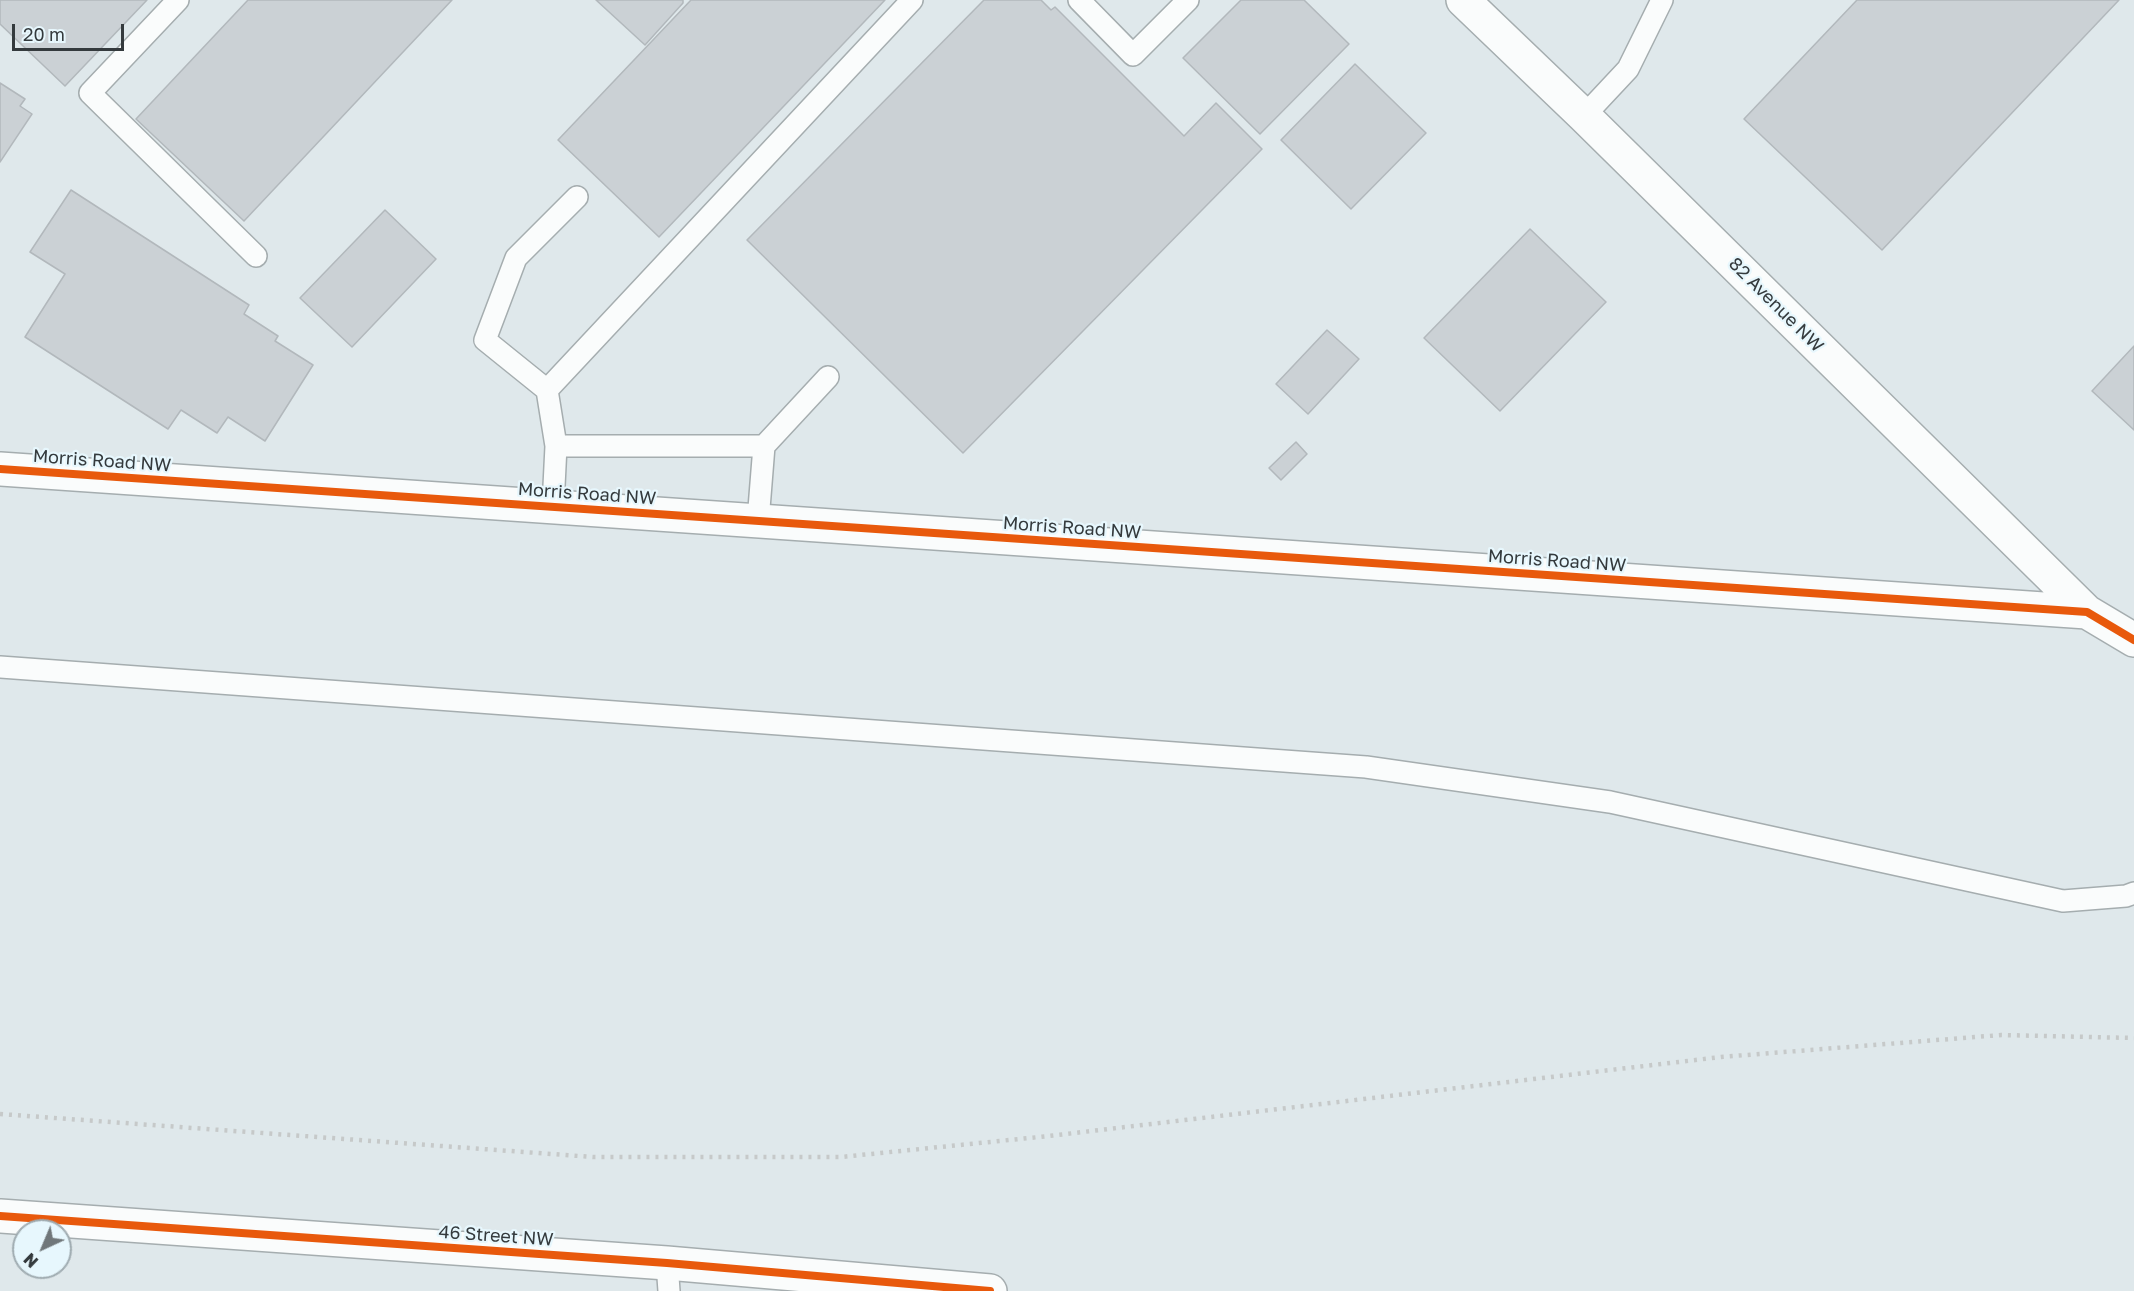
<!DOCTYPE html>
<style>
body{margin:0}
#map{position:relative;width:2134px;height:1291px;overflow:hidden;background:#dfe8eb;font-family:"Golos Text",sans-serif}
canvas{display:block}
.north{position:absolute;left:12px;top:1219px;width:60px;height:60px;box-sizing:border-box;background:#e7f7fd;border:2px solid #9fabb0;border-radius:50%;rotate:224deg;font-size:16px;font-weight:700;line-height:24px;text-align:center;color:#343a3d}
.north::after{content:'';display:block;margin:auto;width:21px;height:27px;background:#70777a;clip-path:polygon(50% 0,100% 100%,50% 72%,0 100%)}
.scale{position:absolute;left:12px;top:24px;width:112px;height:27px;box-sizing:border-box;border:3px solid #343a3d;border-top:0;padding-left:8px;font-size:18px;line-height:21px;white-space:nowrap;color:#343a3d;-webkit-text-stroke:4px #e7f7fd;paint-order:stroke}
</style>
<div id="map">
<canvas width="2134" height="1291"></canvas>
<div class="north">N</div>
<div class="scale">20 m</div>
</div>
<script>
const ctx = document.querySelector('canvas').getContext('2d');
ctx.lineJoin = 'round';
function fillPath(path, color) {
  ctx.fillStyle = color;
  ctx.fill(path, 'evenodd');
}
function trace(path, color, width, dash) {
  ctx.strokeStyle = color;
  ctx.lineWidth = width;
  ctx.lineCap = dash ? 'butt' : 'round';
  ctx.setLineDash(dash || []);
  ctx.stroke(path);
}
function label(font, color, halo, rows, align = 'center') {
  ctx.font = font + ' "Golos Text",sans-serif';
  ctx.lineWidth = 4.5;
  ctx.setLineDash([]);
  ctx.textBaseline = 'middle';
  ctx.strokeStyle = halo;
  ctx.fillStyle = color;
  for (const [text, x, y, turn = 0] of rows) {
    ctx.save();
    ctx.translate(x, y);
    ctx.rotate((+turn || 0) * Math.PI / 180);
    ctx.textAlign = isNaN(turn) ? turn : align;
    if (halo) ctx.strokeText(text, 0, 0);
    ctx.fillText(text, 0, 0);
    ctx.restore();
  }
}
const building = new Path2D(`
 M0 0H147L65 86 0 24Z
 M248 0H452L244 221 136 119Z
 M596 0H683V3L645 45Z
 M691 0H885L659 237 558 140Z
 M984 0H1041L1051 10 1055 7 1184 136 1216 103 1262 149 963 453 747 240Z
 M1241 0H1304L1349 44 1260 134 1183 58Z
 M1857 0H2119L1882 250 1744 119Z
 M1355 64 1426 133 1351 209 1281 140Z
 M0 83 25 99 20 106 32 114 0 162Z
 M71 190 249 305 244 314 278 336 275 341 313 365 265 441 228 417 217 433 181 410 168 429 25 337 65 274 30 252Z
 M385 210 436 259 352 347 300 298Z
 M1530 229 1606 302 1500 411 1424 338Z
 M1327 330 1359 359 1308 414 1276 384Z
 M2134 346V430L2092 391Z
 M1296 442 1307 454 1281 480 1269 468Z`);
fillPath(building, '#cbd1d5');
trace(building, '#b2b8bc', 1.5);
const service = new Path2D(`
 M178 0 90 93 256 256
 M1079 0 1133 55 1188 0
 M1584 116 1628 69 1662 0
 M547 390 485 340 516 258 577 197
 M556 446H764L758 521
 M764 446 828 377
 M553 506 556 446 547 390 912 0
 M0 667 1366 767 1610 802 2063 901 2126 896 2134 893
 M667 1263 669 1291`);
const minor = new Path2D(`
 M1463 0 1584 116 2087 612
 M0 469 2087 612 2134 640`);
const tertiary = new Path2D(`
 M0 1216 667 1263 990 1291`);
trace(service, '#a5adaf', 24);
trace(minor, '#a5adaf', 36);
trace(tertiary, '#a5adaf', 36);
trace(service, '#fafcfc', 21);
trace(minor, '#fafcfc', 33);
trace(tertiary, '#fafcfc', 33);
trace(new Path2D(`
 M0 1114 593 1157H841L1049 1136 1721 1057 2001 1035 2134 1038`), '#c6c9c9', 4.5, [3, 6]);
trace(new Path2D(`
 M0 469 2087 612 2134 640
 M0 1216 667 1263 990 1291`), '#e8590c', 8);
label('18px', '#343a3d', '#e7f7fd', [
 ["82 Avenue NW",1776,305,45],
 ["Morris Road NW",102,461,4],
 ["Morris Road NW",587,494,4],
 ["Morris Road NW",1072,528,4],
 ["Morris Road NW",1557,561,4],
 ["46 Street NW",496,1236,4]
]);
</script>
